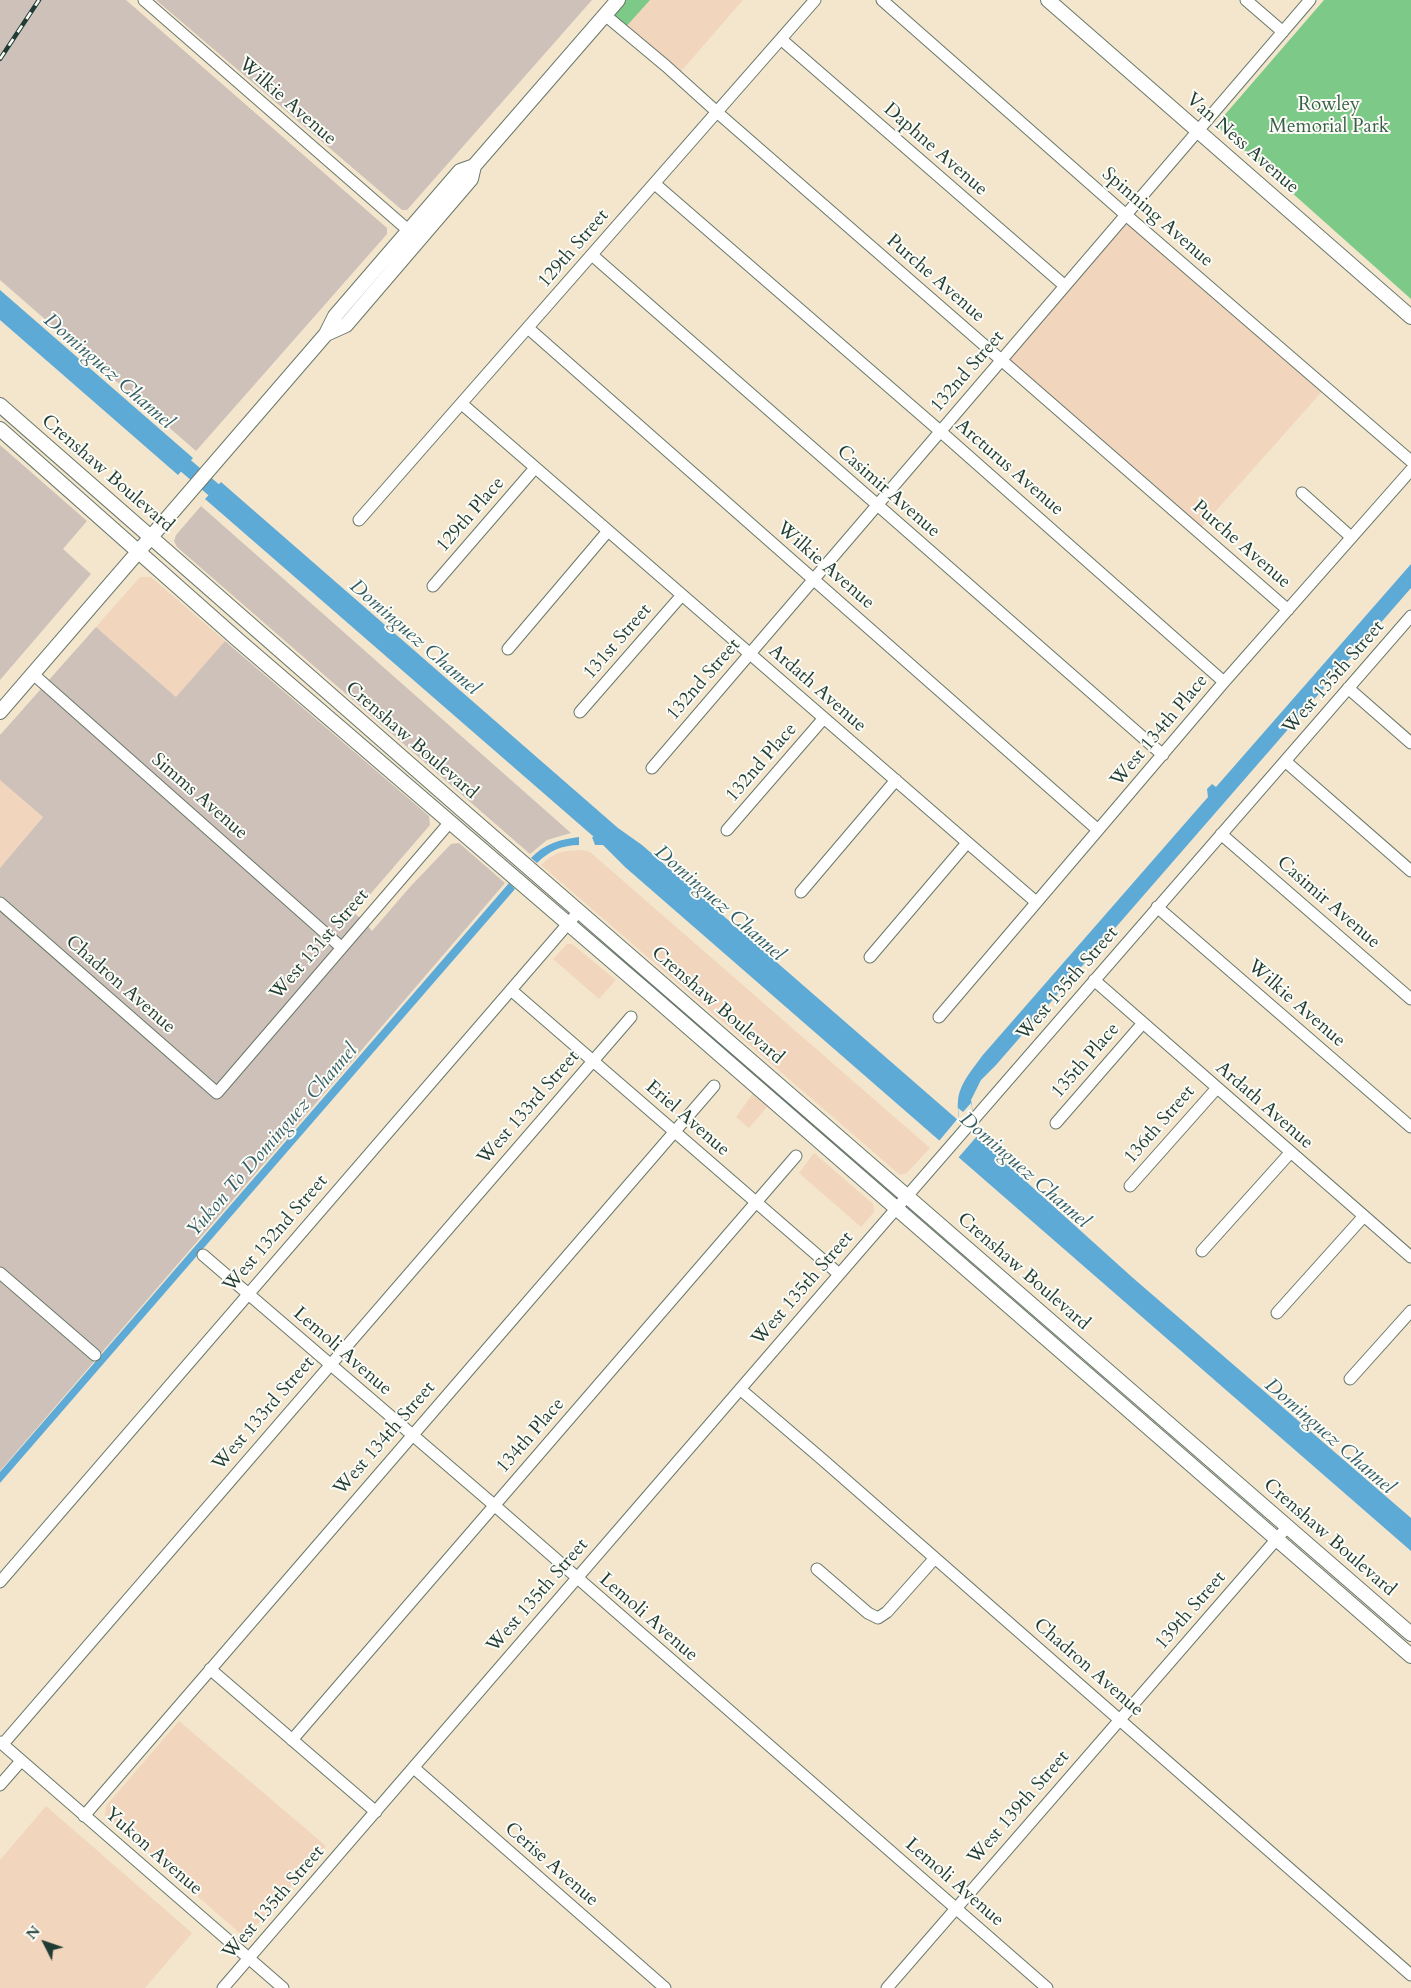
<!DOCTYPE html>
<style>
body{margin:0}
#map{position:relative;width:1411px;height:1988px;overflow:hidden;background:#f3e6cd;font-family:Cardo,serif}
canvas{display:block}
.north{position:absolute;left:20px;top:1918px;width:50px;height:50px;-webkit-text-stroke:4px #fdfcf7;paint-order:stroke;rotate:311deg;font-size:14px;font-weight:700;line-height:20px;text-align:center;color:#1f3d34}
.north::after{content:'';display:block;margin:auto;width:18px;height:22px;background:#1f3d34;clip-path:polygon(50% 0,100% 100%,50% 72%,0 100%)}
</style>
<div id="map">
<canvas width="1411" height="1988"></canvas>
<div class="north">N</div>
</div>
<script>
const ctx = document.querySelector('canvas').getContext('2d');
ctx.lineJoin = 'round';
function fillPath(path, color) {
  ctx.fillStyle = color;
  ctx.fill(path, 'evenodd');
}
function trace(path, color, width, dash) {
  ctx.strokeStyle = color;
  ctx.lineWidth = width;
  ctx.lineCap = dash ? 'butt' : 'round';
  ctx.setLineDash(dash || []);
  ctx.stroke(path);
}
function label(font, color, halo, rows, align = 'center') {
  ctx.font = font + ' Cardo,serif';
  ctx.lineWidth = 4;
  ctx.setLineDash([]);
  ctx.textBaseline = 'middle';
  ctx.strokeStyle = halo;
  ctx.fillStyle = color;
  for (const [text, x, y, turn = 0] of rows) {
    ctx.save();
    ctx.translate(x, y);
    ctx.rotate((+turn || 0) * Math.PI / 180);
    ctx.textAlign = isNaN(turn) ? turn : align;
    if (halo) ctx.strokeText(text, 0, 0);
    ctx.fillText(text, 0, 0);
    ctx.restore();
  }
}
fillPath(new Path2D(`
 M650 0H743L677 76 623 30Z
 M1126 215 1326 387 1198 531 1002 360Z
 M140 577H151L225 641 176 697 96 627Z
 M0 779 43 817 0 868Z
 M583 850 590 852 930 1148 907 1173 900 1175 541 865 549 858 558 853 566 851Z
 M567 944H572L616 980 599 999 553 959Z
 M757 1088 772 1101 749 1128 736 1117Z
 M814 1153 873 1204 874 1212 861 1227 799 1173Z
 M179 1721 326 1846 250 1933 242 1935 105 1816 106 1806Z
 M46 1806 192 1933 145 1988H0V1860Z`), '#f1d5bd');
fillPath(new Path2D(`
 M0 0H126L387 228V234L196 451 0 280Z
 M156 0H592L407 210H402Z
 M0 445 87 521 63 549 91 574 0 680Z
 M201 506 571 833 547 840 530 854 177 547 174 541 176 535Z
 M96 627 176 697 225 641 429 816 430 825 354 913 364 921 372 931 410 887 451 844 459 843 505 883 0 1471V868L43 817 0 780V735Z`), '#cec1ba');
fillPath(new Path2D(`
 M618 0H650L623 30 605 15Z
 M1324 0H1411V299L1216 125Z`), '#7dc988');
fillPath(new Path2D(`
 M0 290 193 458 178 475 0 320Z
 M221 482 618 828 642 845 959 1121C959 1115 957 1108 958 1101 959 1084 973 1069 982 1056L1208 797 1207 789 1212 784 1216 787 1411 564V588L996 1065 981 1080 971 1100 976 1132 975 1135 980 1140 1133 1278 1411 1518V1551L625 867 603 845H595L592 837H594L205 499Z
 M579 837V845C562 845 549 851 537 863L531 858C544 844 561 839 579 837Z
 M509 883 515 889 0 1483V1472Z`), '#5eaad7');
fillPath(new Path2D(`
 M971 1103 978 1135 958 1158 939 1141 959 1117 958 1108 963 1112Z`), '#f3e6cd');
trace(new Path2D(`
 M171 453 229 503`), '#5eaad7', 15);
const minor = new Path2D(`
 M144 0 408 230
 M882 0 1126 215 1411 461
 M1246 0 1283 32
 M605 15 666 66 718 113 1288 610
 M782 40 1065 286
 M655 184 940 431 1224 682
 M592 255 1163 755
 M528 328 1098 830
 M462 404 1036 902
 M1302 493 1351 537
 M359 520 815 0
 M433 586 535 468
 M508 649 608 531
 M33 674 341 947
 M1348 688 1411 743
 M580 712 682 595
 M1285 761 1411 871
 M652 768 1310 0
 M727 830 824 718
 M1221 834 1411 999
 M801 892 896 780
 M0 903 217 1093 450 822
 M1157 907 1411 1127
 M870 957 967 843
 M1094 980 1411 1257
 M511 990 839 1274
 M939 1017 1224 682 1411 470
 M1056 1123 1143 1023
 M1130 1186 1217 1088
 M1202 1251 1290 1153
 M203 1255 494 1505 1047 1988
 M0 1273 95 1355
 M1277 1313 1364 1216
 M1350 1379 1411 1311
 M740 1389 823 1460 1411 1975
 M817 1569 868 1613 878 1618 887 1612 935 1558
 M0 1582 579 911
 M210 1669 376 1812
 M292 1740 796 1156
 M0 1742 283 1988
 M3 1744 631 1017
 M414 1768 665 1988
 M0 1785 21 1761
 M84 1816 714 1086
 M223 1988 862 1248 1411 616
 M887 1988 1288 1526`);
const major = new Path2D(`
 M1048 0 1411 317
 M326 334 346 325 471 179 474 166 618 0
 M0 405 461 809 1411 1634
 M0 429 238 640 650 994 1411 1656
 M0 712 326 334 335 316 460 171 474 166`);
trace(minor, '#69786a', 13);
trace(major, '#69786a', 16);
trace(minor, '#fff', 11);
trace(major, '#fff', 14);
const rail = new Path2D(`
 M0 59 39 0`);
trace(rail, '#1f3d34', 4.5);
trace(rail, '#fdfcf7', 2.5, [8]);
label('19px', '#1f3d34', '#fdfcf7', [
 ["Wilkie Avenue",287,102,41],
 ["Van Ness Avenue",1242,144,41],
 ["Daphne Avenue",935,150,41],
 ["Spinning Avenue",1157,218,41],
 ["129th Street",574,249,-49],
 ["Purche Avenue",935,279,41],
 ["132nd Street",968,372,-49],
 ["Arcturus Avenue",1009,468,41],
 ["Crenshaw Boulevard",107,474,41],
 ["Casimir Avenue",888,492,41],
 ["129th Place",471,515,-49],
 ["Purche Avenue",1241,545,41],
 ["Wilkie Avenue",825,566,41],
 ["131st Street",618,642,-49],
 ["West 135th Street",1334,678,-49],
 ["132nd Street",704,680,-49],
 ["Ardath Avenue",817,689,41],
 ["West 134th Place",1160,731,-50],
 ["Crenshaw Boulevard",411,741,41],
 ["132nd Place",762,763,-49],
 ["Simms Avenue",199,797,41],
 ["Casimir Avenue",1328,903,41],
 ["West 131st Street",320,945,-49],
 ["West 135th Street",1068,984,-49],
 ["Chadron Avenue",120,985,41],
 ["Wilkie Avenue",1296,1004,41],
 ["Crenshaw Boulevard",717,1006,41],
 ["135th Place",1086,1061,-49],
 ["Ardath Avenue",1264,1106,41],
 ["West 133rd Street",529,1108,-49],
 ["Eriel Avenue",687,1119,41],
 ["136th Street",1160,1125,-49],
 ["West 132nd Street",276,1234,-49],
 ["Crenshaw Boulevard",1023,1272,41],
 ["West 135th Street",803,1289,-49],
 ["Lemoli Avenue",342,1352,41],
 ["West 133rd Street",264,1414,-49],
 ["134th Place",531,1436,-49],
 ["West 134th Street",385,1439,-49],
 ["Crenshaw Boulevard",1329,1538,41],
 ["West 135th Street",538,1596,-49],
 ["139th Street",1191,1611,-49],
 ["Lemoli Avenue",648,1618,41],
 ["Chadron Avenue",1088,1668,41],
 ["West 139th Street",1019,1808,-49],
 ["Yukon Avenue",153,1852,41],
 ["Cerise Avenue",551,1865,41],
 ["Lemoli Avenue",954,1883,41],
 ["West 135th Street",274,1903,-49]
]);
label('19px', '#366049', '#fdfcf7', [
 ["Rowley",1329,106],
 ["Memorial Park",1329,128]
]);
label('italic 20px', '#325e65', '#fdfcf7', [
 ["Dominguez Channel",108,372,41],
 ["Dominguez Channel",414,638,41],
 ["Dominguez Channel",719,904,41],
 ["Yukon To Dominguez Channel",273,1141,-49],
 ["Dominguez Channel",1024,1171,41],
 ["Dominguez Channel",1329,1437,41]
]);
</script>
